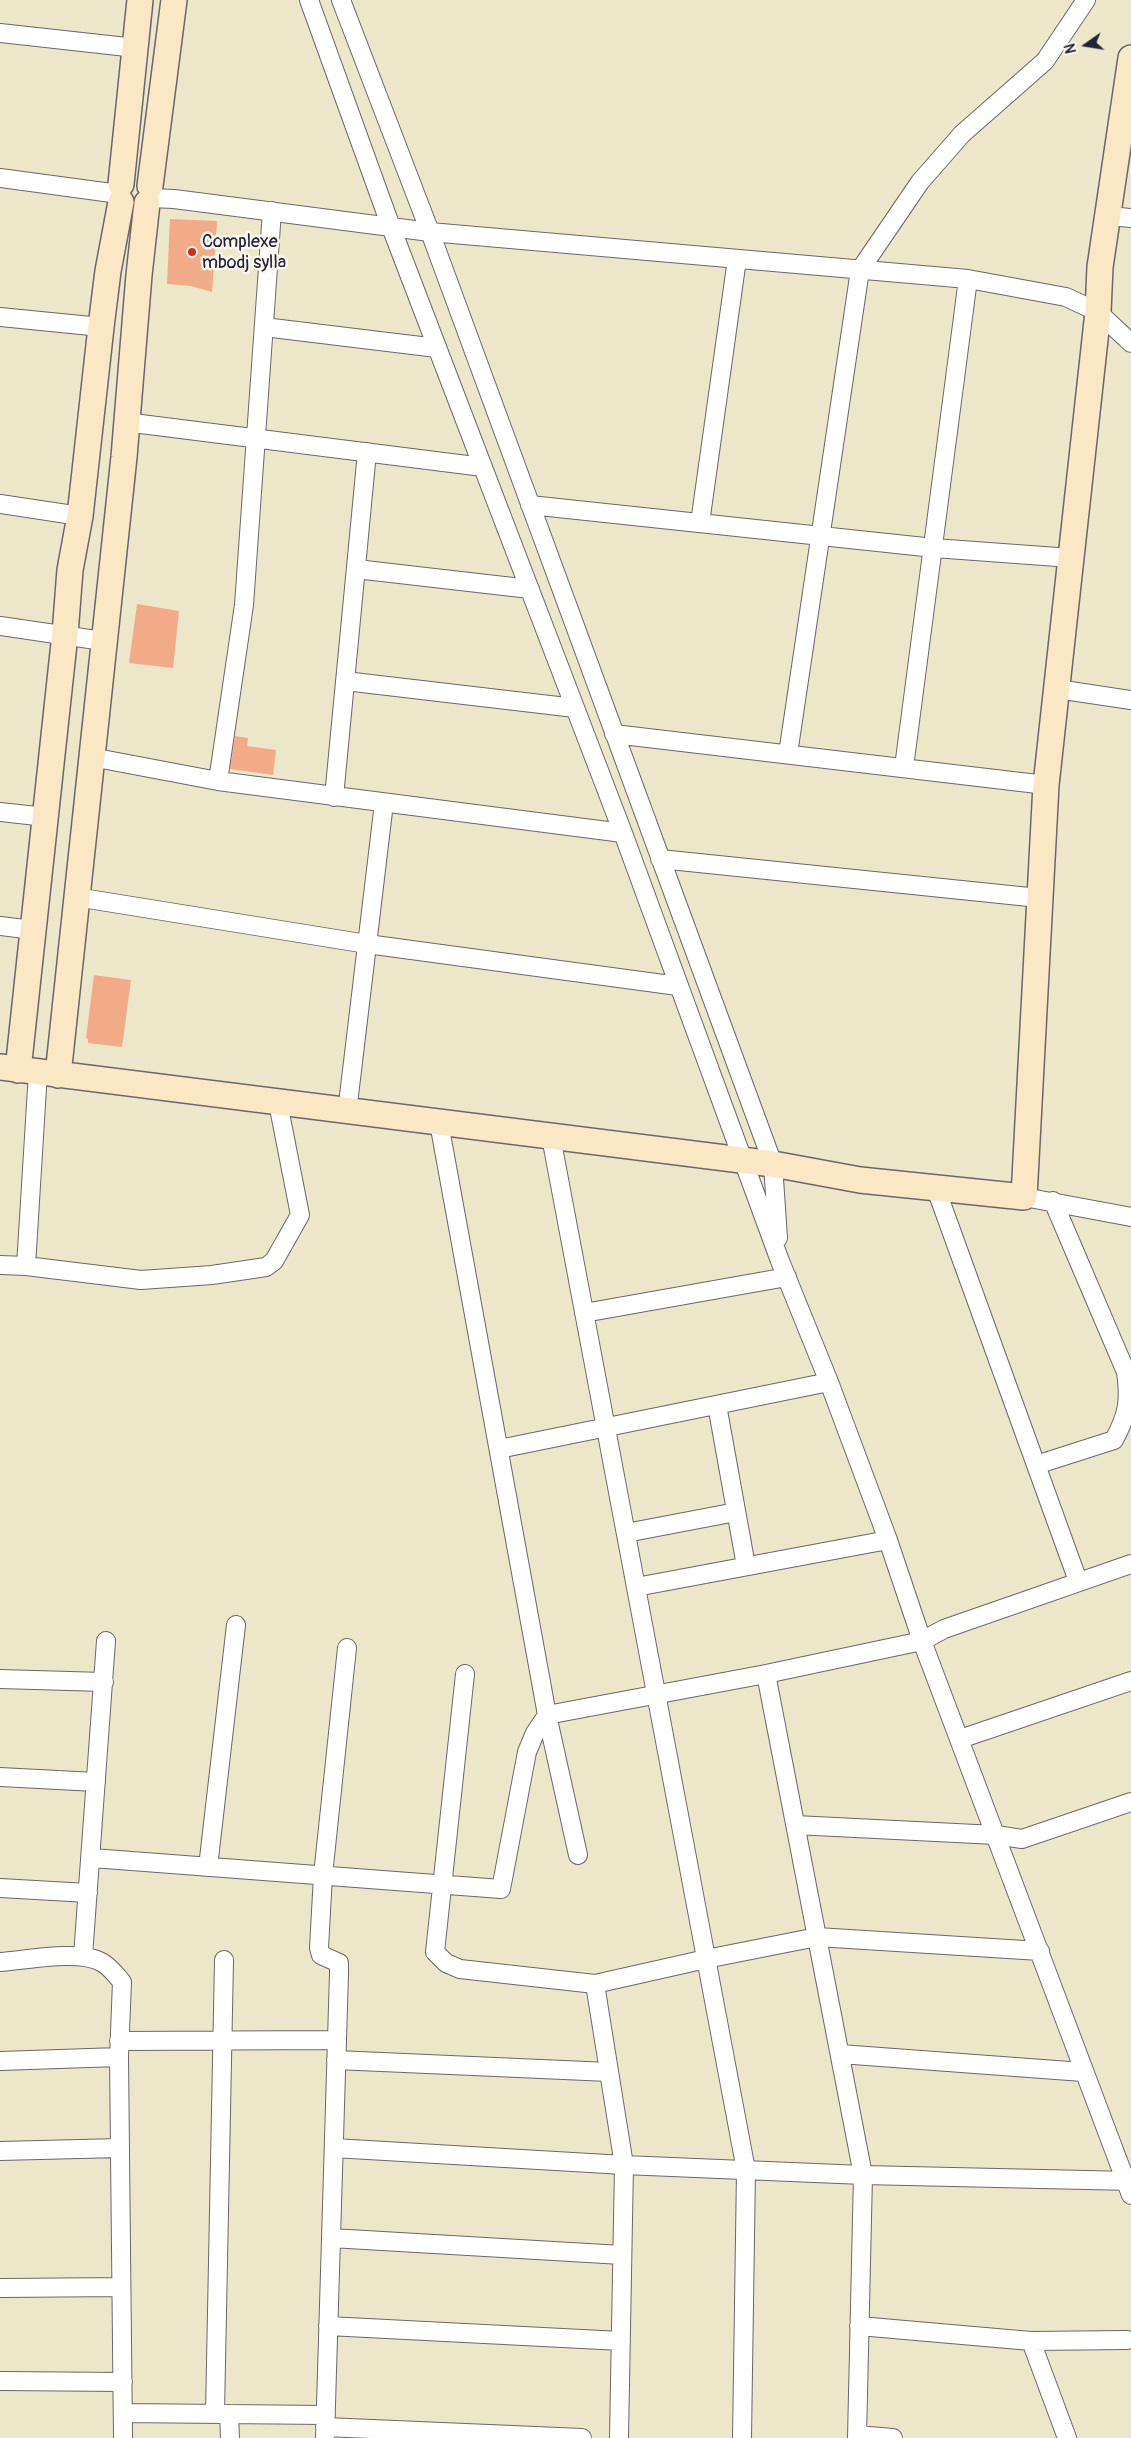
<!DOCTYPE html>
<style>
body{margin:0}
#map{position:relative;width:1131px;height:2438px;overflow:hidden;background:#ede7ca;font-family:Pangolin,sans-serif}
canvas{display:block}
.north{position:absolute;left:1061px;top:20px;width:50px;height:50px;-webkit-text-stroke:4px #fbf7ec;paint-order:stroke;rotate:257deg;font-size:14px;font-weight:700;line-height:20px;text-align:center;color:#22223b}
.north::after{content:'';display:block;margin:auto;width:18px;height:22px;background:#22223b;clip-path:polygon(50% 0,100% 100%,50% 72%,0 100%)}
</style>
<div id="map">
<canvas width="1131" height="2438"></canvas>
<div class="north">N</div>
</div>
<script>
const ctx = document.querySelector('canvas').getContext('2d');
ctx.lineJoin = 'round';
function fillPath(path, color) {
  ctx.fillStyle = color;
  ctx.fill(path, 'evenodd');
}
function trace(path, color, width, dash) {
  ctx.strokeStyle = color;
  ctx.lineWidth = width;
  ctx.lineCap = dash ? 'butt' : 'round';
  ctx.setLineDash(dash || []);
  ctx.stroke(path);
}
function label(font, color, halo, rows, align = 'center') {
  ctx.font = font + ' Pangolin,sans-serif';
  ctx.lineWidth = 5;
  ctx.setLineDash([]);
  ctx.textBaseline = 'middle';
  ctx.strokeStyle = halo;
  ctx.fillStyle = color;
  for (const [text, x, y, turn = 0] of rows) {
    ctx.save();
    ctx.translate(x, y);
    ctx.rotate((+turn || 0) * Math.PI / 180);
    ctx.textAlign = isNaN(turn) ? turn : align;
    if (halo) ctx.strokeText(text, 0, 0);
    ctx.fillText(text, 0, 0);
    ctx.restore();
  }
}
fillPath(new Path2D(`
 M170 219 217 221 212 292 191 286 167 284Z
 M137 604 179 611 173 668 129 663Z
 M235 736 248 738 247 746 276 750 273 775 230 769Z
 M94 975 131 980 122 1047 88 1043V1039L86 1038Z`), '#f2ab88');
const street = new Path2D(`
 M309 0 391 227 623 833 780 1261 829 1382 888 1540 922 1641 1131 2195
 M341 0 430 232 773 1164 778 1238
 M0 33 136 48
 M0 178 119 194
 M150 198 174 199 430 232 968 279 1066 297 1098 312 1131 343
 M1109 216 1131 218
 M0 317 101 327
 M264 327 437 348
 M125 422 483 467
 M0 504 80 516
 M530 505 934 548 1071 558
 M700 523 737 259
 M356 569 530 589
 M0 626 103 641
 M345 681 575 708
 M1057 689 1131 700
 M614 734 1046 785
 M788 754 860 270 920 182 962 134 1045 61 1086 0
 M91 757 218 781 623 833
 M904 767 968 279
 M218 781 244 605 272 211
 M334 797 367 452
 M0 812 46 817
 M660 859 1039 898
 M76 897 367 944 678 986
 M0 926 33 930
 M347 1112 384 803
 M439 1123 547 1715 578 1855
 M551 1137 746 2170 742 2438
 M935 1186 1078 1581
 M1024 1197 1131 1217
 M0 1265 26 1266 38 1072
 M26 1266 141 1280 212 1275 266 1267 274 1261 300 1215 278 1103
 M584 1313 787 1277
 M717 1405 746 1566
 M499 1449 829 1382
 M1036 1465 1114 1440C1128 1414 1130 1401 1126 1372L1053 1201
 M626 1533 736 1512
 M636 1587 888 1540
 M465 1674 435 1952 446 1963 460 1969 595 1984 706 1959 817 1937 1040 1951
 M766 1674 863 2175 857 2438
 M0 1679 104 1682
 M960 1739 1131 1681
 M0 1777 96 1782
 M795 1825 996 1835 1022 1839 1131 1802
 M92 1858 501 1889 527 1752 535 1733 547 1715 766 1674 922 1641 944 1629 1131 1564
 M208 1867 236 1625
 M0 1888 88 1893
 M83 1956 106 1641
 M0 1962C27 1960 81 1949 103 1963 111 1968 116 1975 122 1982L119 2057 123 2438
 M595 1984 624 2165 619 2438
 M119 2041 336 2040
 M840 2054 1083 2072
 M336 2060 609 2072
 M0 2061 119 2057
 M334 2148 624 2165 863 2175 1131 2181
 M0 2151 120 2148
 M331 2238 622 2255
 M0 2288 121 2287
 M328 2326 621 2341
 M859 2326 1031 2341 1127 2340
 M1031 2341 1067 2438
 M0 2381 123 2382
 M123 2413 326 2415
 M215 2413 224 1960
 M229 2414 230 2438
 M325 2427 582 2438
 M857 2435 893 2438
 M325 2438 339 1973V1963L321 1955 319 1948 323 1875 347 1648`);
const secondary = new Path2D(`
 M121 184 140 0
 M150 186 174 0
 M0 1067 773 1164 860 1180 1024 1197 1046 785 1098 312 1100 267 1131 58
 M18 1070 65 634 70 570 80 516 101 327 108 271 121 202
 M58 1075 124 457 139 275 147 203`);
trace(street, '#69676d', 20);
trace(secondary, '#69676d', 28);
trace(street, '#fff', 18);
trace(secondary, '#fae7c3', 25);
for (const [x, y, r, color] of [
 [192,252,5,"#c8321e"]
]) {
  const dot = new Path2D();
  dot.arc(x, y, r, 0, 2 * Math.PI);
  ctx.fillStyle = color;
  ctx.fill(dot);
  trace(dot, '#fbf7ec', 2);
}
label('18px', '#22223b', '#fbf7ec', [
 ["Complexe",202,242],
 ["mbodj sylla",202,263]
], 'left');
</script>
